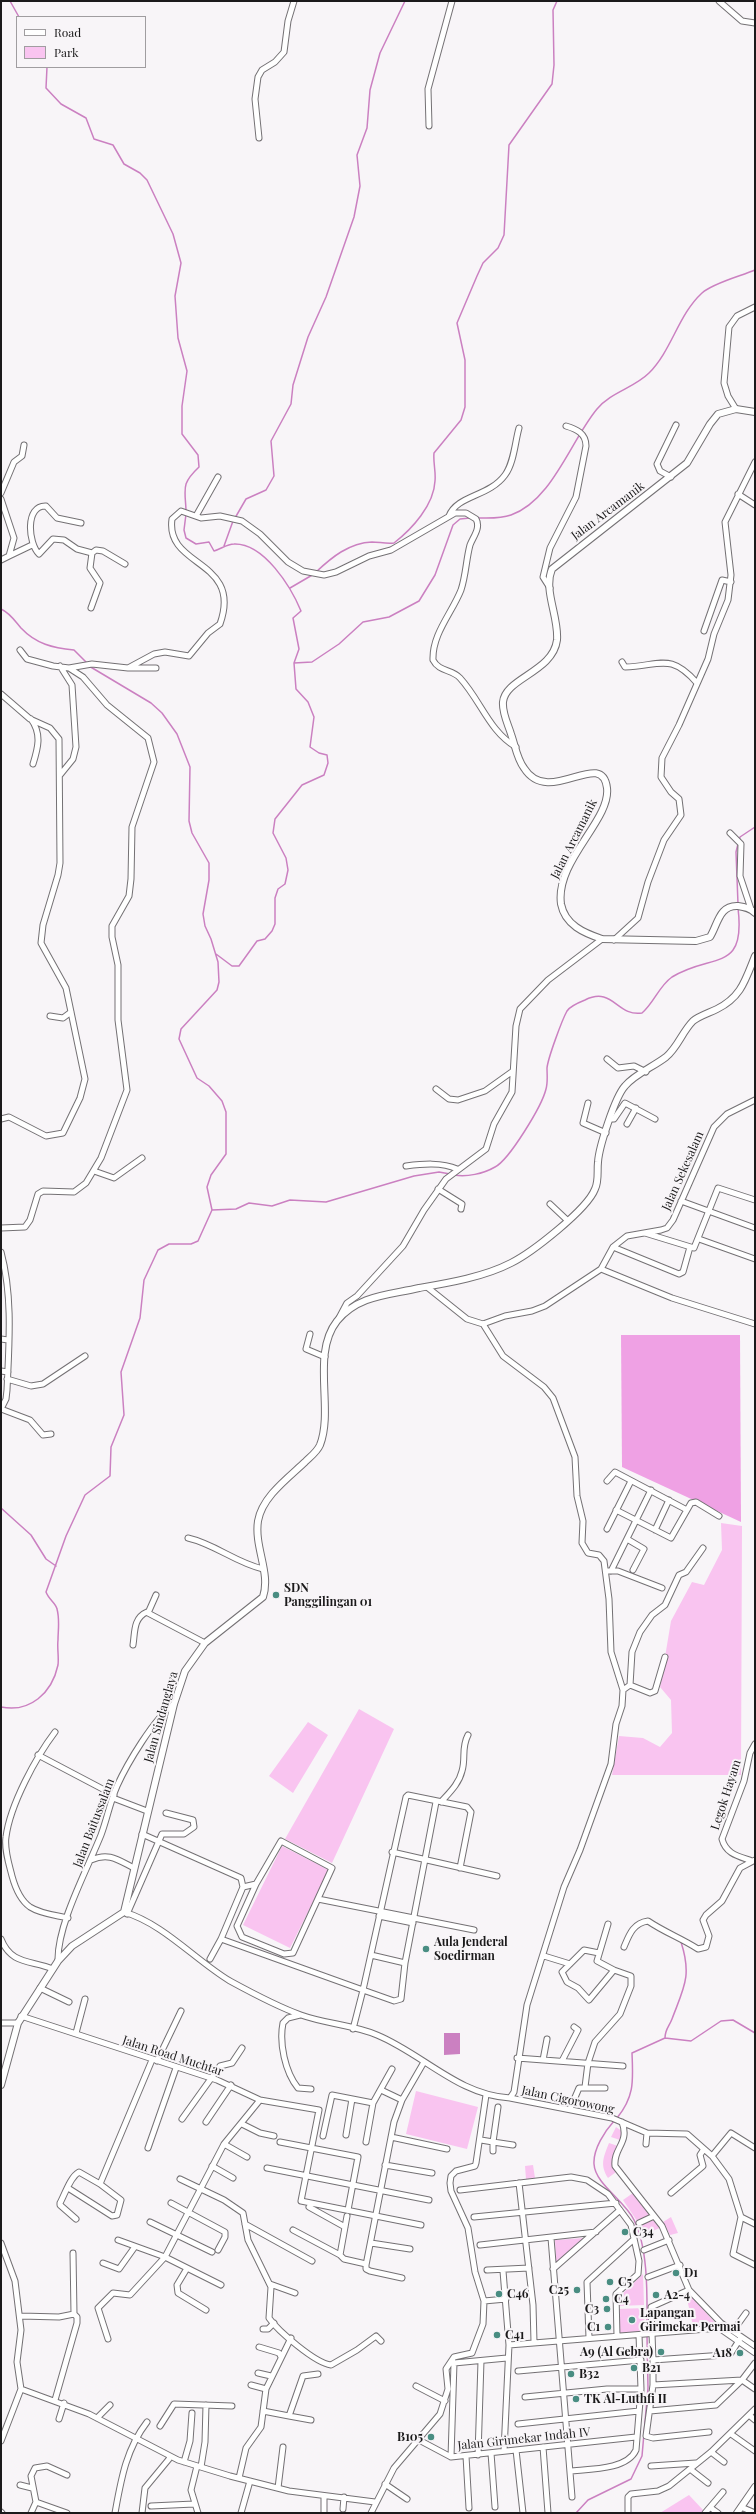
<!DOCTYPE html>
<style>
body{margin:0}
#map{position:relative;width:756px;height:2514px;overflow:hidden;background:#f8f5f8;font-family:"Playfair Display",serif}
canvas{display:block}
.frame{position:absolute;inset:0;border:2px solid #1b1a1b;pointer-events:none}
.legend{position:absolute;left:16px;top:16px;width:130px;height:52px;box-sizing:border-box;background:#f8f5f8;border:1px solid #a09da0;margin:0;padding:5px 7px;list-style:none;font-size:12px;color:#1b1a1b}
.legend li{display:flex;align-items:center;gap:8px;height:20px}
.legend b{width:20px;border:1px solid #a09da0}
</style>
<div id="map">
<canvas width="756" height="2514"></canvas>
<div class="frame"></div>
<ul class="legend">
<li><b style="height:5px;background:#fff"></b>Road</li>
<li><b style="height:11px;background:#f9c4f0"></b>Park</li>
</ul>
</div>
<script>
const ctx = document.querySelector('canvas').getContext('2d');
ctx.lineJoin = 'round';
function fillPath(path, color) {
  ctx.fillStyle = color;
  ctx.fill(path, 'evenodd');
}
function trace(path, color, width, dash) {
  ctx.strokeStyle = color;
  ctx.lineWidth = width;
  ctx.lineCap = dash ? 'butt' : 'round';
  ctx.setLineDash(dash || []);
  ctx.stroke(path);
}
function label(font, color, halo, rows, align = 'center') {
  ctx.font = font + ' "Playfair Display",serif';
  ctx.lineWidth = 4;
  ctx.setLineDash([]);
  ctx.textBaseline = 'middle';
  ctx.strokeStyle = halo;
  ctx.fillStyle = color;
  for (const [text, x, y, turn = 0] of rows) {
    ctx.save();
    ctx.translate(x, y);
    ctx.rotate((+turn || 0) * Math.PI / 180);
    ctx.textAlign = isNaN(turn) ? turn : align;
    if (halo) ctx.strokeText(text, 0, 0);
    ctx.fillText(text, 0, 0);
    ctx.restore();
  }
}
fillPath(new Path2D(`
 M721 1523 742 1526 741 1775H612L619 1736 643 1738 660 1747 672 1733 671 1700 660 1687 671 1621 692 1582 704 1585 722 1550Z
 M359 1709 394 1729 332 1863 285 1839Z
 M308 1722 328 1735 293 1793 269 1776Z
 M282 1846 329 1870 290 1948 243 1925Z
 M416 2091 478 2107 467 2149 406 2134Z
 M616 2127 623 2132 620 2140 611 2137Z
 M609 2143 618 2146 612 2164 616 2172 608 2178C600 2165 603 2158 609 2143Z
 M533 2165 535 2178 526 2179 525 2166Z
 M633 2193 650 2215 637 2221 623 2200Z
 M671 2217 678 2233 670 2235 663 2222Z
 M654 2220 660 2228 643 2235 640 2225Z
 M584 2238 556 2263 555 2240Z
 M643 2274 644 2305 618 2306V2298Z
 M692 2297 717 2325 693 2326 687 2299Z
 M644 2308 645 2332 620 2333 618 2309Z
 M689 2495 704 2511 703 2513H660Z`), '#f9c4f0');
fillPath(new Path2D(`
 M621 1335H740L741 1522 622 1467Z`), '#efa1e4');
fillPath(new Path2D(`
 M444 2033H460V2054L444 2055Z`), '#cb80c1');
trace(new Path2D(`
 M10 1 19 17
 M47 67 46 88 61 104 86 118 94 139 113 145 124 164 140 173 147 180 173 234 181 263 175 296 178 338 187 371 182 406V434L198 455 199 467C181 484 185 488 186 510
 M186 514 184 530 186 538 196 544 209 542 214 551C221 549 227 544 234 544 264 543 291 587 301 611L293 618 299 649 294 663 296 689 308 702 314 717 310 747 319 753 327 755 328 763 324 775 302 785 275 819 273 833 286 858 288 870 285 884 278 889 275 898V924L272 931 265 939 257 941 239 966H232L216 954
 M235 518 246 499 266 490 274 476 271 441 291 404 293 385 308 337 326 297 354 217 360 186 357 155 367 128 370 90 380 53 405 1
 M478 518C489 518 500 519 511 515 552 501 571 440 597 409 611 392 634 388 649 373 672 350 678 315 702 293 713 283 741 276 755 270
 M224 546 233 521
 M316 572C332 557 349 543 372 542 379 542 386 544 394 543 412 529 434 505 435 481 436 471 433 463 434 453L461 420 465 407V360L457 323 477 276 483 263 498 248 504 235 509 145 552 84 554 65 553 10 557 1
 M290 588 314 574
 M1 609C10 613 15 621 21 628 36 644 53 648 74 650L87 663
 M294 663 312 662 339 644 363 622 389 617 419 601 435 575 453 525 460 519 470 518
 M739 841 740 837 755 827
 M738 904 736 852 738 844
 M454 1175C467 1177 483 1174 495 1167 509 1160 542 1106 546 1089 548 1082 547 1075 547 1068 548 1058 562 1020 567 1011 570 1006 580 1002 585 1000 613 986 617 1017 642 1013 654 1003 659 986 672 977 712 952 746 974 738 908
 M212 1210 236 1209 249 1203 272 1206 290 1200 326 1202 414 1176 439 1172 450 1174
 M1 1508 31 1535 46 1559 56 1566
 M1 1707C30 1713 52 1693 58 1665 59 1657 57 1648 58 1640 58 1630 60 1620 57 1609 56 1603 49 1600 46 1592L66 1536 85 1495 110 1476 111 1447 124 1415 121 1372 140 1318 144 1280 158 1250 169 1244H191L198 1241 212 1210 207 1187 211 1175 226 1154V1112L222 1101 209 1086 197 1078 179 1039 181 1029 217 990 219 982 218 962 211 939 205 926 203 914 209 880V863L192 833 189 821 190 767 177 734 162 713 151 703 89 666
 M665 2038C665 2029 669 2027 672 2019 684 1987 692 1976 681 1942
 M617 2118C635 2096 633 2080 632 2053L665 2038 691 2041 721 2021 733 2020 755 2033
 M614 2121C605 2131 593 2149 594 2164 595 2184 625 2201 634 2220 649 2250 647 2299 647 2332
 M426 2513H432
 M465 2513H504
 M576 2513 588 2500 631 2479 642 2456 648 2388 647 2336`), '#cb80c1', 1.5);
const minor = new Path2D(`
 M719 1 742 21 755 23
 M429 126 428 89 452 1
 M259 138 255 99 258 77 262 70 275 62 284 52 288 21 294 1
 M736 409 728 396 724 383 729 327 737 316 755 307
 M671 477 660 471 657 464 676 425
 M1 493 14 462 22 456 24 445
 M738 494 755 505
 M1 499 14 538 9 556 1 560
 M196 516 218 477
 M449 516C457 495 489 497 505 475 514 463 515 442 519 428
 M81 523 57 518 46 506C25 505 28 543 39 554L53 539 64 540 77 549 92 553 90 568 100 583 91 608
 M92 553 96 550 103 551 125 564
 M9 556 32 545
 M550 588 543 577 550 548 576 497 586 446C586 433 576 429 566 426
 M704 631 722 580 731 582
 M622 662 625 667C660 666 670 652 697 683
 M69 668 92 664 128 668 154 654 165 652 189 656 208 633 220 624C243 559 165 568 172 519L181 511 201 518 220 516 242 521 260 534 288 562 303 571 324 575 336 572 369 556 391 550 455 513H466L476 519C481 528 473 537 470 545 466 560 466 575 461 590 452 613 432 634 433 660 439 672 452 669 460 678 481 701 489 731 516 747
 M128 668H156
 M1 694 30 719 50 728 59 739 60 863 58 875 43 925 41 943 66 988 85 1079 80 1098 63 1133 46 1136 9 1117 1 1119
 M31 719C42 734 38 748 33 764
 M60 775 73 759 76 747 72 685 60 666
 M730 833 741 844 740 876 751 909
 M614 940 638 918 648 882 664 840 681 815 679 799 671 792 661 777 662 758 679 725 708 659 714 634 728 600 731 575 725 522 755 462
 M50 1016 63 1018 71 1012
 M607 1059 618 1068 634 1066 646 1072
 M436 1089 449 1099 458 1100 485 1091 513 1071
 M588 1103 583 1123 606 1133
 M611 1119H614L625 1103 655 1119
 M627 1124 636 1108
 M406 1166C422 1164 442 1162 457 1169
 M94 1171 114 1178 142 1158
 M438 1189 462 1204 461 1209
 M681 1201 755 1228
 M550 1204 567 1220
 M1 1228 25 1227 30 1220 38 1194 43 1191 74 1192 86 1183 101 1158 127 1090 118 1020V965L112 937V926L129 896 131 879 132 827 154 762 148 738 107 705 83 677 69 668 53 666 27 659 20 650
 M645 1233 694 1248 718 1188 755 1200
 M699 1239 755 1259
 M613 1247 679 1274 683 1272 690 1247
 M1 1252C13 1297 9 1344 7 1390L6 1399 1 1409
 M601 1269 672 1298 755 1324
 M427 1287 467 1319 483 1324 505 1316 532 1311 545 1306 601 1269 613 1247 627 1236 661 1230 667 1228 673 1220 714 1127 727 1114 755 1100
 M339 1318 347 1303 357 1296 403 1246 424 1210 446 1179 486 1149 494 1124 512 1092 516 1026 520 1009 548 980 602 939
 M310 1334 306 1349 325 1357
 M1 1339 8 1340
 M1 1371 8 1372
 M7 1379 31 1386 43 1384 85 1356
 M1 1409 30 1420 43 1435 51 1434
 M607 1481 615 1472 687 1510
 M616 1510 671 1538 691 1503 696 1502 719 1516
 M607 1529 631 1481
 M655 1530 669 1500
 M188 1538C215 1544 236 1563 263 1569
 M627 1539 644 1549 633 1570
 M608 1571H618L662 1588
 M611 1571 651 1490
 M156 1595 148 1613 205 1643
 M133 1645C135 1633 133 1618 147 1612
 M630 1685 650 1693 655 1691 665 1657
 M623 1690 630 1685 632 1652 640 1632 652 1615 665 1605 679 1575 686 1572 703 1548
 M55 1732C36 1757 10 1805 6 1837 4 1849 9 1864 12 1876 15 1887 20 1900 30 1907 41 1914 55 1915 68 1918
 M38 1755 114 1795
 M113 1798 147 1811
 M436 1802 405 1963 401 1999 394 2001 363 1990 406 1797 408 1795 467 1807 471 1812 460 1868
 M441 1802C449 1793 459 1784 462 1771 466 1758 461 1748 468 1735
 M142 1834 241 1878 243 1887 221 1939 363 1990 353 2029
 M392 1852 497 1876
 M91 1860C109 1852 118 1860 134 1868
 M752 1861C738 1856 726 1854 722 1839L744 1781 750 1753 755 1744
 M243 1887 256 1884 281 1841 332 1868 293 1953 284 1954 242 1937 237 1926 256 1884
 M318 1899 474 1930
 M124 1912C164 1924 195 1960 230 1981 252 1993 278 2007 301 2015 326 2024 354 2025 377 2035 423 2054 458 2095 510 2098L514 2092 527 2005 564 1887 580 1850 611 1764 616 1724 622 1706 623 1690 611 1652 609 1599 604 1561 599 1555 588 1553 582 1543 583 1521 577 1496 575 1457 553 1398 544 1387 503 1356 483 1324
 M127 1914 162 1834H184L194 1827 193 1820 166 1813
 M379 1916 413 1923
 M1 1939C11 1965 31 1960 53 1969
 M624 1947C629 1935 633 1923 648 1921 664 1932 681 1938 698 1949L706 1947 709 1936 703 1920 706 1915 722 1901 740 1868 755 1860
 M599 1953 584 1950 562 1972 567 1982 578 1988 589 2000 614 1970 597 1961 608 1924
 M371 1955 405 1963
 M544 1956 570 1964
 M210 1959 221 1939
 M58 1961C57 1925 87 1870 101 1835 107 1819 110 1802 117 1786 127 1764 154 1718 174 1704
 M40 1988 69 2002
 M300 2015 288 2018 283 2023C279 2043 285 2072 298 2088L311 2089
 M21 2016 217 2080 260 2100 319 2110 301 2201 421 2225
 M1 2023H18
 M76 2033 85 1999
 M517 2058 623 2066
 M543 2060 547 2039
 M157 2061 181 2011
 M562 2061 578 2030 574 2027
 M585 2087 588 2063 595 2042 620 2014 631 1986V1976L614 1970
 M381 2090 402 2100
 M510 2098 612 2118 647 2133 687 2134 712 2156 731 2133 755 2148
 M570 2109 579 2088H605
 M182 2119 220 2066 232 2063 242 2048
 M206 2122 231 2085
 M622 2122C630 2143 613 2148 615 2166L662 2226 689 2290 721 2323 755 2346
 M242 2124 260 2133 274 2136
 M346 2135 352 2099
 M323 2136 332 2095 373 2103 392 2069
 M391 2137 447 2149
 M481 2140 493 2142 498 2107
 M280 2142 358 2157 348 2210
 M366 2142 373 2103
 M224 2144 247 2157
 M646 2144 647 2133
 M148 2148 176 2068
 M493 2151V2142L513 2145
 M712 2156 729 2179 741 2217 755 2224
 M385 2165 432 2173
 M212 2166 233 2178
 M267 2168 429 2200
 M180 2179 224 2200 243 2213 248 2240 271 2287 269 2318C278 2331 315 2363 331 2365L357 2350 376 2336 381 2341
 M519 2183 533 2305 534 2342
 M100 2184 152 2060
 M68 2188 112 2216 117 2215 121 2200 100 2184 79 2172C70 2177 65 2194 60 2203V2205L76 2219
 M460 2190 571 2177 587 2180 608 2194 631 2225 639 2261 638 2274 616 2294 617 2336
 M671 2193 703 2166 700 2155 704 2149
 M171 2203 225 2232V2237L218 2250
 M309 2207 345 2227
 M347 2216 340 2255 344 2259 366 2264
 M474 2217 616 2203
 M741 2217 733 2254 755 2265
 M150 2222 212 2252
 M639 2223 654 2216
 M245 2224 312 2261
 M293 2230 340 2255
 M551 2238 572 2497
 M118 2240 165 2257 221 2285
 M1 2243 15 2281 21 2330 17 2362 21 2389 1 2441
 M371 2243 410 2249
 M480 2245 596 2232
 M644 2250 669 2240
 M103 2263 119 2269 134 2248
 M553 2269 620 2210
 M186 2270 177 2285 178 2293 206 2310
 M487 2270 529 2268
 M503 2271 509 2345 504 2451
 M648 2277 680 2265
 M402 2278 370 2271 366 2269V2265L394 2122 402 2100 424 2062
 M270 2284 295 2293
 M484 2301 506 2299
 M21 2316 59 2317 74 2314 73 2253
 M263 2329H268L274 2323
 M733 2331 746 2313
 M589 2338 587 2282 634 2239
 M108 2339 98 2308 113 2293 130 2295 165 2257 224 2144 260 2100
 M509 2345 719 2328 755 2353
 M259 2347 279 2353 281 2357
 M653 2360 651 2307 689 2290
 M518 2371 641 2360
 M258 2373 271 2376
 M742 2380 755 2389
 M251 2385 266 2389
 M653 2385 742 2380
 M416 2386 445 2401
 M21 2389 89 2414 178 2460 230 2476 289 2491 375 2502
 M525 2397 607 2389H641
 M55 2400 77 2323V2317L74 2314
 M263 2411 289 2416 303 2376 318 2374
 M650 2411 716 2405 742 2380 755 2363
 M749 2415 755 2420
 M289 2416 311 2420
 M97 2418 110 2405
 M59 2419 64 2403
 M518 2424 639 2411
 M160 2426 174 2404 232 2406
 M709 2432 653 2438 646 2436 653 2385V2360L724 2355 731 2353 740 2339
 M731 2434 755 2451
 M419 2440 451 2457 636 2437
 M543 2447 548 2513
 M516 2450 523 2513
 M711 2452 724 2462
 M491 2453 495 2507
 M478 2455 481 2361
 M466 2456 469 2508
 M451 2457 454 2363 507 2358
 M184 2462 190 2441 192 2413
 M197 2466 191 2490 198 2513
 M651 2466 696 2463
 M201 2467 205 2442 206 2405
 M690 2469 708 2483
 M570 2471C590 2469 627 2470 636 2450L641 2389 639 2335
 M239 2478 246 2448 261 2427 266 2389 291 2338
 M385 2484 407 2499
 M20 2485 32 2488
 M278 2488 283 2447
 M36 2502 31 2476 35 2468 47 2466 67 2475
 M151 2506 194 2504
 M741 2507 755 2513
 M711 2508 718 2513
 M343 2509 344 2497
 M1 2512 2 2513
 M31 2513 36 2502 67 2513
 M115 2513C121 2480 126 2449 147 2422
 M142 2513 145 2488 169 2459 170 2456
 M241 2513 250 2481
 M324 2513V2496
 M371 2513 394 2468 440 2414 448 2389 446 2369 454 2357 472 2353 483 2324 484 2301 475 2272 468 2228 451 2191 450 2183 451 2176 456 2171 475 2166 476 2163 486 2095
 M628 2513V2497L631 2494 658 2491 669 2486 711 2452 755 2409
 M705 2513 723 2492`);
const tertiary = new Path2D(`
 M755 412 736 409 718 414 710 424 687 463 552 569C543 590 559 617 557 640 553 672 505 678 503 702 502 713 508 724 511 734 515 745 517 759 524 768 549 808 602 747 607 788 611 820 555 861 561 904 565 925 584 933 602 939L696 941 710 937C718 924 719 905 738 906 745 907 750 908 755 913
 M1 2085 18 2023 58 1961 72 1946 124 1912 174 1704 185 1671 205 1643 263 1597C271 1573 254 1547 258 1521 262 1497 288 1478 305 1462 310 1457 317 1452 320 1445 334 1409 311 1354 337 1321 358 1295 389 1295 419 1288 448 1283 484 1277 511 1263 531 1253 587 1210 595 1189 599 1181 597 1171 598 1162 599 1147 615 1097 625 1086 635 1074 653 1067 666 1057 678 1047 682 1032 693 1021 699 1016 709 1013 717 1009 741 997 745 981 755 956
 M737 2513 755 2487`);
trace(minor, '#747174', 7);
trace(tertiary, '#747174', 8);
trace(minor, '#fff', 5);
trace(tertiary, '#fff', 6);
for (const [x, y, r, color] of [
 [276,1595,4,"#498d82"],
 [426,1949,4,"#498d82"],
 [625,2232,4,"#498d82"],
 [676,2273,4,"#498d82"],
 [610,2282,4,"#498d82"],
 [577,2290,4,"#498d82"],
 [499,2294,4,"#498d82"],
 [656,2295,4,"#498d82"],
 [606,2299,4,"#498d82"],
 [607,2309,4,"#498d82"],
 [632,2320,4,"#498d82"],
 [608,2327,4,"#498d82"],
 [497,2335,4,"#498d82"],
 [661,2352,4,"#498d82"],
 [740,2353,4,"#498d82"],
 [634,2368,4,"#498d82"],
 [571,2374,4,"#498d82"],
 [576,2399,4,"#498d82"],
 [431,2437,4,"#498d82"]
]) {
  const dot = new Path2D();
  dot.arc(x, y, r, 0, 2 * Math.PI);
  ctx.fillStyle = color;
  ctx.fill(dot);
  trace(dot, '#f8f5f8', 1.5);
}
label('12px', '#1b1a1b', '#f8f5f8', [
 ["Jalan Arcamanik",608,511,-37],
 ["Jalan Arcamanik",574,839,-63],
 ["Jalan Sekesalam",683,1171,-66],
 ["Jalan Sindanglaya",161,1717,-74],
 ["Legok Hayam",726,1795,-72],
 ["Jalan Baitussalam",94,1823,-69],
 ["Jalan Road Muchtar",173,2056,18],
 ["Jalan Cigorowong",568,2100,12],
 ["Jalan Girimekar Indah IV",524,2439,-6]
]);
label('bold 12px', '#1b1a1b', '#f8f5f8', [
 ["SDN",284,1588],
 ["Panggilingan 01",284,1602],
 ["Aula Jenderal",434,1942],
 ["Soedirman",434,1956],
 ["C34",633,2232],
 ["D1",684,2273],
 ["C5",618,2282],
 ["C25",569,2290,"right"],
 ["C46",507,2294],
 ["A2-4",664,2295],
 ["C4",614,2299],
 ["C3",599,2309,"right"],
 ["Lapangan",640,2313],
 ["Girimekar Permai",640,2327],
 ["C1",600,2327,"right"],
 ["C41",505,2335],
 ["A9 (Al Gebra)",653,2352,"right"],
 ["A18",732,2353,"right"],
 ["B21",642,2368],
 ["B32",579,2374],
 ["TK Al-Luthfi II",584,2399],
 ["B105",423,2437,"right"]
], 'left');
</script>
